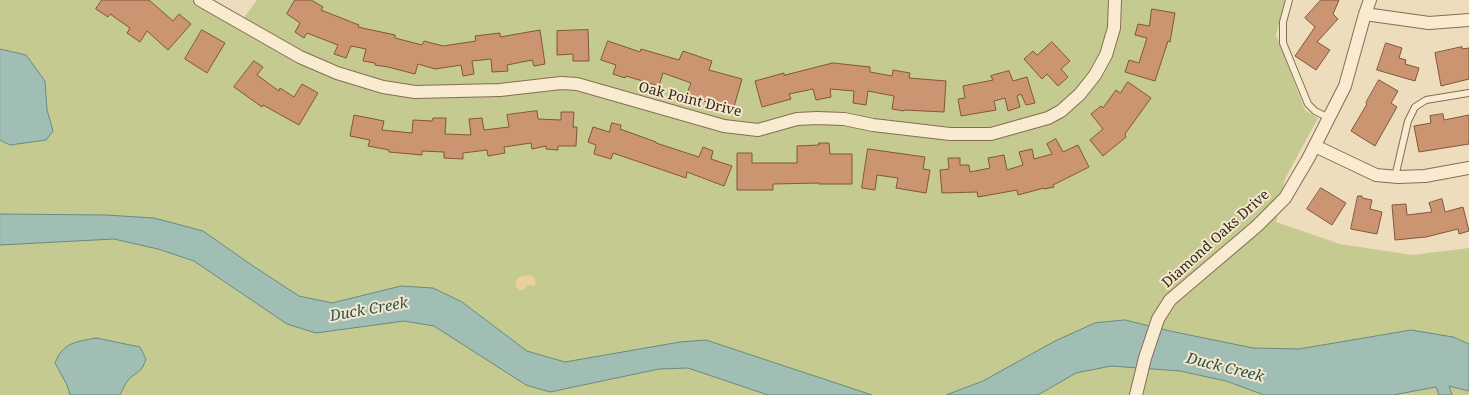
<!DOCTYPE html>
<style>
body{margin:0}
canvas{display:block;background:#edddbc}
</style>
<canvas width="1469" height="395"></canvas>
<script>
const ctx = document.querySelector('canvas').getContext('2d');
ctx.lineJoin = 'round';
function fillPath(path, color) {
  ctx.fillStyle = color;
  ctx.fill(path, 'evenodd');
}
function trace(path, color, width, dash) {
  ctx.strokeStyle = color;
  ctx.lineWidth = width;
  ctx.lineCap = dash ? 'butt' : 'round';
  ctx.setLineDash(dash || []);
  ctx.stroke(path);
}
function label(font, color, halo, rows, align = 'center') {
  ctx.font = font + ' "Noto Serif",serif';
  ctx.lineWidth = 4;
  ctx.setLineDash([]);
  ctx.textBaseline = 'middle';
  ctx.strokeStyle = halo;
  ctx.fillStyle = color;
  for (const [text, x, y, turn = 0] of rows) {
    ctx.save();
    ctx.translate(x, y);
    ctx.rotate((+turn || 0) * Math.PI / 180);
    ctx.textAlign = isNaN(turn) ? turn : align;
    if (halo) ctx.strokeText(text, 0, 0);
    ctx.fillText(text, 0, 0);
    ctx.restore();
  }
}
fillPath(new Path2D(`
 M0 0H193L237 27 257 0H1285L1276 35 1305 110 1318 118 1285 179 1276 222 1340 244 1412 255 1469 248V395H0Z`), '#c5ca91');
fillPath(new Path2D(`
 M532 275 535 280 536 284 534 286 527 285 525 289 520 291 516 286V281L519 277Z`), '#e9d299');
const water = new Path2D(`
 M0 49 26 55 45 81 47 110 53 131 46 140 10 145 0 140Z
 M0 214 106 215 154 218 203 231 253 266 299 296 332 303 401 286 433 288 462 302 527 351 565 362 680 342 706 340 872 395H768L688 368 659 369 550 392 526 385 434 326 404 321 316 333 287 324 194 261 158 249 114 239 0 245Z
 M1125 320 1170 331 1253 348 1299 349 1411 330 1453 337 1469 344V391L1449 386 1452 395H1439L1436 387 1393 395H1264L1226 381 1180 371 1111 366 1076 373 1038 395H946L983 381 1055 341 1095 323Z
 M96 338 140 347 146 359C141 373 140 370 130 378 125 383 123 389 120 395H70L67 385 55 363C63 342 76 342 96 338Z`);
fillPath(water, '#a0beb4');
trace(water, '#688b81', 1);
const building = new Path2D(`
 M102 0H149L173 21 179 14 191 24 168 50 147 31 140 42 127 33 130 28 110 14 108 17 96 9Z
 M295 0H311L323 7 321 10 359 25 358 27 395 35V38L422 45 424 41 443 46 476 41 475 36 500 33V37L540 30 545 64 534 66 532 60 507 65 508 71 492 72 491 59 472 61 474 74 463 76 461 65 435 69 418 64 415 74 388 67 375 65V63L363 61 366 49 351 46 346 58 334 54 338 45 307 33 304 38 295 32 300 23 287 14Z
 M1321 0H1339L1333 14 1338 19 1317 42 1330 50 1316 70 1295 56 1315 27 1305 18Z
 M1152 9 1175 13 1170 42 1168 41 1155 81 1125 72 1129 60 1139 63 1147 38 1135 35 1138 24 1149 26Z
 M202 30 225 43 207 73 185 59Z
 M588 30 589 61H573V54L557 55V31Z
 M608 41 640 52 641 49 679 60 683 51 712 61 709 70 742 79 733 110 686 96 691 83 663 73 659 86 626 76 625 78 613 74 616 65 601 60Z
 M1052 42 1070 61 1061 69 1068 77 1058 86 1047 74 1042 79 1024 59 1033 51 1037 55Z
 M1386 43 1402 48 1399 58 1406 60 1405 64 1419 68 1415 81 1377 70Z
 M1462 47V49L1469 48V79L1441 86 1435 53Z
 M254 61 263 67 257 75 279 91 280 88 294 97 302 84 318 93 299 125 263 105 262 107 234 87Z
 M833 63 870 67V72L892 76 893 70 910 73 909 78 946 81 944 112 904 110V111L892 109 894 96 868 91 866 105 853 103 854 91 830 89 831 97 816 100 813 89 789 94 791 99 762 107 755 81 784 73V75Z
 M1009 71 1013 81 1027 77 1035 103 1026 105 1021 94 1017 96 1020 107 1008 111 1005 98 994 101 996 110 961 116 958 99 965 98 963 86 993 80 991 76Z
 M1379 80 1398 91 1391 103 1397 107 1375 146 1351 131 1367 104 1366 103Z
 M1128 82 1151 98 1125 134 1126 137 1103 156 1090 140 1103 129 1091 114 1101 106 1103 108 1116 90 1120 93Z
 M537 111 538 119 561 120V112H574L573 127H577L576 146H558V150L546 149V146L532 149 531 143 504 147 505 153 488 156 487 150 463 153V159L444 158V152L422 151V155L389 152V150L368 146 370 140 350 136 354 115 384 121 382 130 412 133 413 120 432 121 433 118H446L445 134 471 135 469 119 482 118 484 130 509 127 507 115Z
 M1443 114 1444 120 1469 115V144L1419 152 1414 126 1431 123 1430 116Z
 M612 123 621 125 620 129 656 142V143L699 157 703 147 713 151 711 159 732 166 724 186 687 172 686 178 613 153 611 159 594 154 596 145 588 142 593 127 609 132Z
 M1056 139 1063 152 1078 145 1089 167 1053 185 1054 187 1044 189V188L1018 195 1017 190 978 197 977 192 942 193 940 170 949 169 948 158H960V165H969L970 172 990 168 988 158 1004 155 1007 170 1023 165 1019 152 1032 149 1034 159 1052 154 1047 144Z
 M819 143H829L830 154H852V184H819V183L773 184V190H737V153H752V163H797V146L819 145Z
 M868 149 925 157 923 169 930 170 926 193 896 188 898 178 877 175 875 190 862 188Z
 M1321 188 1346 203 1332 225 1307 209Z
 M1358 196H1362V198L1372 200 1370 209 1382 212 1377 234 1351 229Z
 M1442 199 1445 212 1463 207 1469 231 1459 234 1458 229 1426 237 1395 240 1392 205 1406 204 1407 215 1432 212 1429 203Z`);
fillPath(building, '#cb9572');
trace(building, '#82563c', 1);
const lane = new Path2D(`
 M1289 0 1283 22V43L1308 104 1315 111 1329 118
 M1395 177 1408 121 1415 107 1426 100 1469 93`);
const street = new Path2D(`
 M200 0 300 57 337 73 383 87 415 92 500 90 561 83 577 84 724 126 758 130 797 119 817 118 844 119 873 125 950 134H991L1048 118 1061 111 1080 94 1095 75 1106 55 1114 28 1115 0
 M1365 14 1429 23 1469 20
 M1315 146 1376 175 1398 177 1425 176 1469 168
 M1136 395 1145 358 1158 319 1170 300 1257 226 1285 198 1308 159 1345 86 1365 14 1370 0`);
trace(lane, '#846d56', 8);
trace(street, '#846d56', 14);
trace(lane, '#f8ebcf', 6);
trace(street, '#f8ebcf', 12);
label('14px', '#33261b', '#f4e7cc', [
 ["Oak Point Drive",690,100,14],
 ["Diamond Oaks Drive",1216,239,-42]
]);
label('italic 15px', '#2a534f', '#f4e7cc', [
 ["Duck Creek",369,310,-10],
 ["Duck Creek",1225,368,14]
]);
</script>
